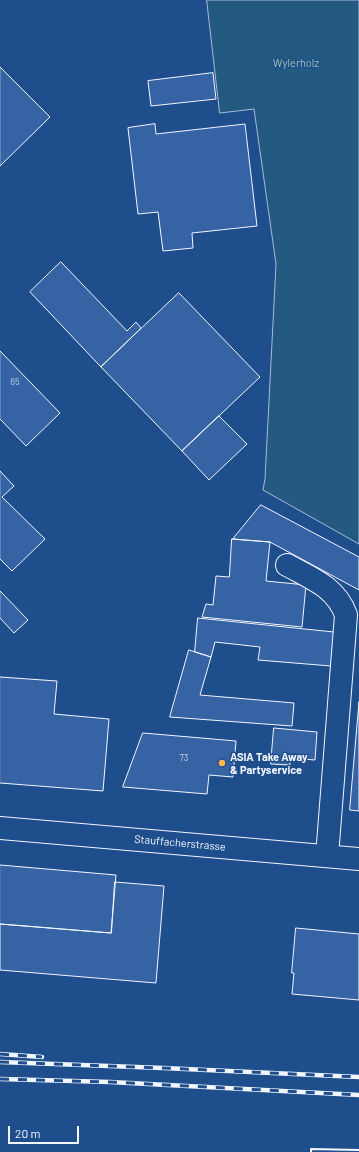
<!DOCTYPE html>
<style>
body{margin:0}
#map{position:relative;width:359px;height:1152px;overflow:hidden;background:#1f4e8c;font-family:Barlow,sans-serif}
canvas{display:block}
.scale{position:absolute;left:8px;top:1126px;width:71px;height:18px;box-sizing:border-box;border:2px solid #f2f6ff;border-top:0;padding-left:5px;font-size:12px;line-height:14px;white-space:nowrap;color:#f2f6ff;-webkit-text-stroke:3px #1f4e8c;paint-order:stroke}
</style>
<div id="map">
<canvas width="359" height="1152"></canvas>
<div class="scale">20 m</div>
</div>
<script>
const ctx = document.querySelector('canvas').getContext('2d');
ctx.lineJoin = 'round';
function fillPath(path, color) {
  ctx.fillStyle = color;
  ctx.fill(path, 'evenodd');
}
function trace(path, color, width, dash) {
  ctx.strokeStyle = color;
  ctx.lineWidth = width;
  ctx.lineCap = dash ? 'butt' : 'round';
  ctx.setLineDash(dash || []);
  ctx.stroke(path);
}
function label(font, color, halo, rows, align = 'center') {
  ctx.font = font + ' Barlow,sans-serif';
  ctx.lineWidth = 3;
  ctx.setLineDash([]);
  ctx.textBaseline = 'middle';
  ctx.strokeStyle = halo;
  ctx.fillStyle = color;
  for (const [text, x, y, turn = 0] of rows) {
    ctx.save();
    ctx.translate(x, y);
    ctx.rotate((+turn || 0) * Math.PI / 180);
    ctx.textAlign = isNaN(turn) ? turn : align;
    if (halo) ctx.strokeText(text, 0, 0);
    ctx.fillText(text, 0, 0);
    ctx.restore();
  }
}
const green = new Path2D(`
 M207 0H359V544L263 490 265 479 276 264 254 109 220 113Z`);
fillPath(green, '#245a82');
trace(green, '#a8bbd7', 1);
const building = new Path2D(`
 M0 67 50 117 0 166Z
 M213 73 216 99 151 106 148 81Z
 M155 124 156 134 245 124 257 226 192 233 193 248 163 251 158 212 138 214 128 128Z
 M61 262 127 331 136 322 141 328 101 367 30 292Z
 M179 293 260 377 182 451 101 367Z
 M0 351 60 413 26 446 0 419Z
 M219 416 247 444 209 480 182 451Z
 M0 471 14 486 2 497 45 539 12 571 0 559Z
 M261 505 359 557V590L270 542 233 539Z
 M232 539 270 542 266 581 306 585 302 627 202 617 206 604 213 605 216 576 229 577Z
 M0 591 28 620 14 633 0 618Z
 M198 618 334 632 331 666 258 660 260 647 215 642 211 657 195 652Z
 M189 650 211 657 200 695 294 703 292 726 170 717Z
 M0 677 57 681 54 714 109 719 103 791 0 783Z
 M359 702V811L350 810Z
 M274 728 317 732 315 760 290 758V765L271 764Z
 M143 733 236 741 233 777 209 775 207 794 123 787Z
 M0 865 116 875 111 933 0 924Z
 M115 882 164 886 156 983 0 970V924L111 933Z
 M296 928 359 934V1000L292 994 294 973H292Z`);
fillPath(building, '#3563a3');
trace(building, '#f2f6ff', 1);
const minor = new Path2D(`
 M287 565C311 578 336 587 346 615L327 856
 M0 828 359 859`);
trace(minor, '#f2f6ff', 24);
trace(minor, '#1f4e8c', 22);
const rail = new Path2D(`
 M0 1054 42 1057
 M0 1062 163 1068 359 1077
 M0 1079 110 1082 359 1095`);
trace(rail, '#f2f6ff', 4.5);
trace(rail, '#1f4e8c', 3, [9]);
trace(new Path2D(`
 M311 1152V1149L359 1150`), '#f2f6ff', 2);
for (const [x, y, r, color] of [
 [222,763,4,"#ffb74d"]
]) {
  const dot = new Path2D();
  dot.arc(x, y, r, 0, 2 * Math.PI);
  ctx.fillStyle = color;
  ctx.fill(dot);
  trace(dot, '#1f4e8c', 1.5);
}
label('9px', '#c3d1e8', null, [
 ["65",15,382],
 ["73",184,758]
]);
label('11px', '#97c8a6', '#1f4e8c', [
 ["Wylerholz",296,63]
]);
label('bold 11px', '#f2f6ff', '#1f4e8c', [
 ["ASIA Take Away",230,757],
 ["& Partyservice",230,770]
], 'left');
label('11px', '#f2f6ff', '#1f4e8c', [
 ["Stauffacherstrasse",180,843,5]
]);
</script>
